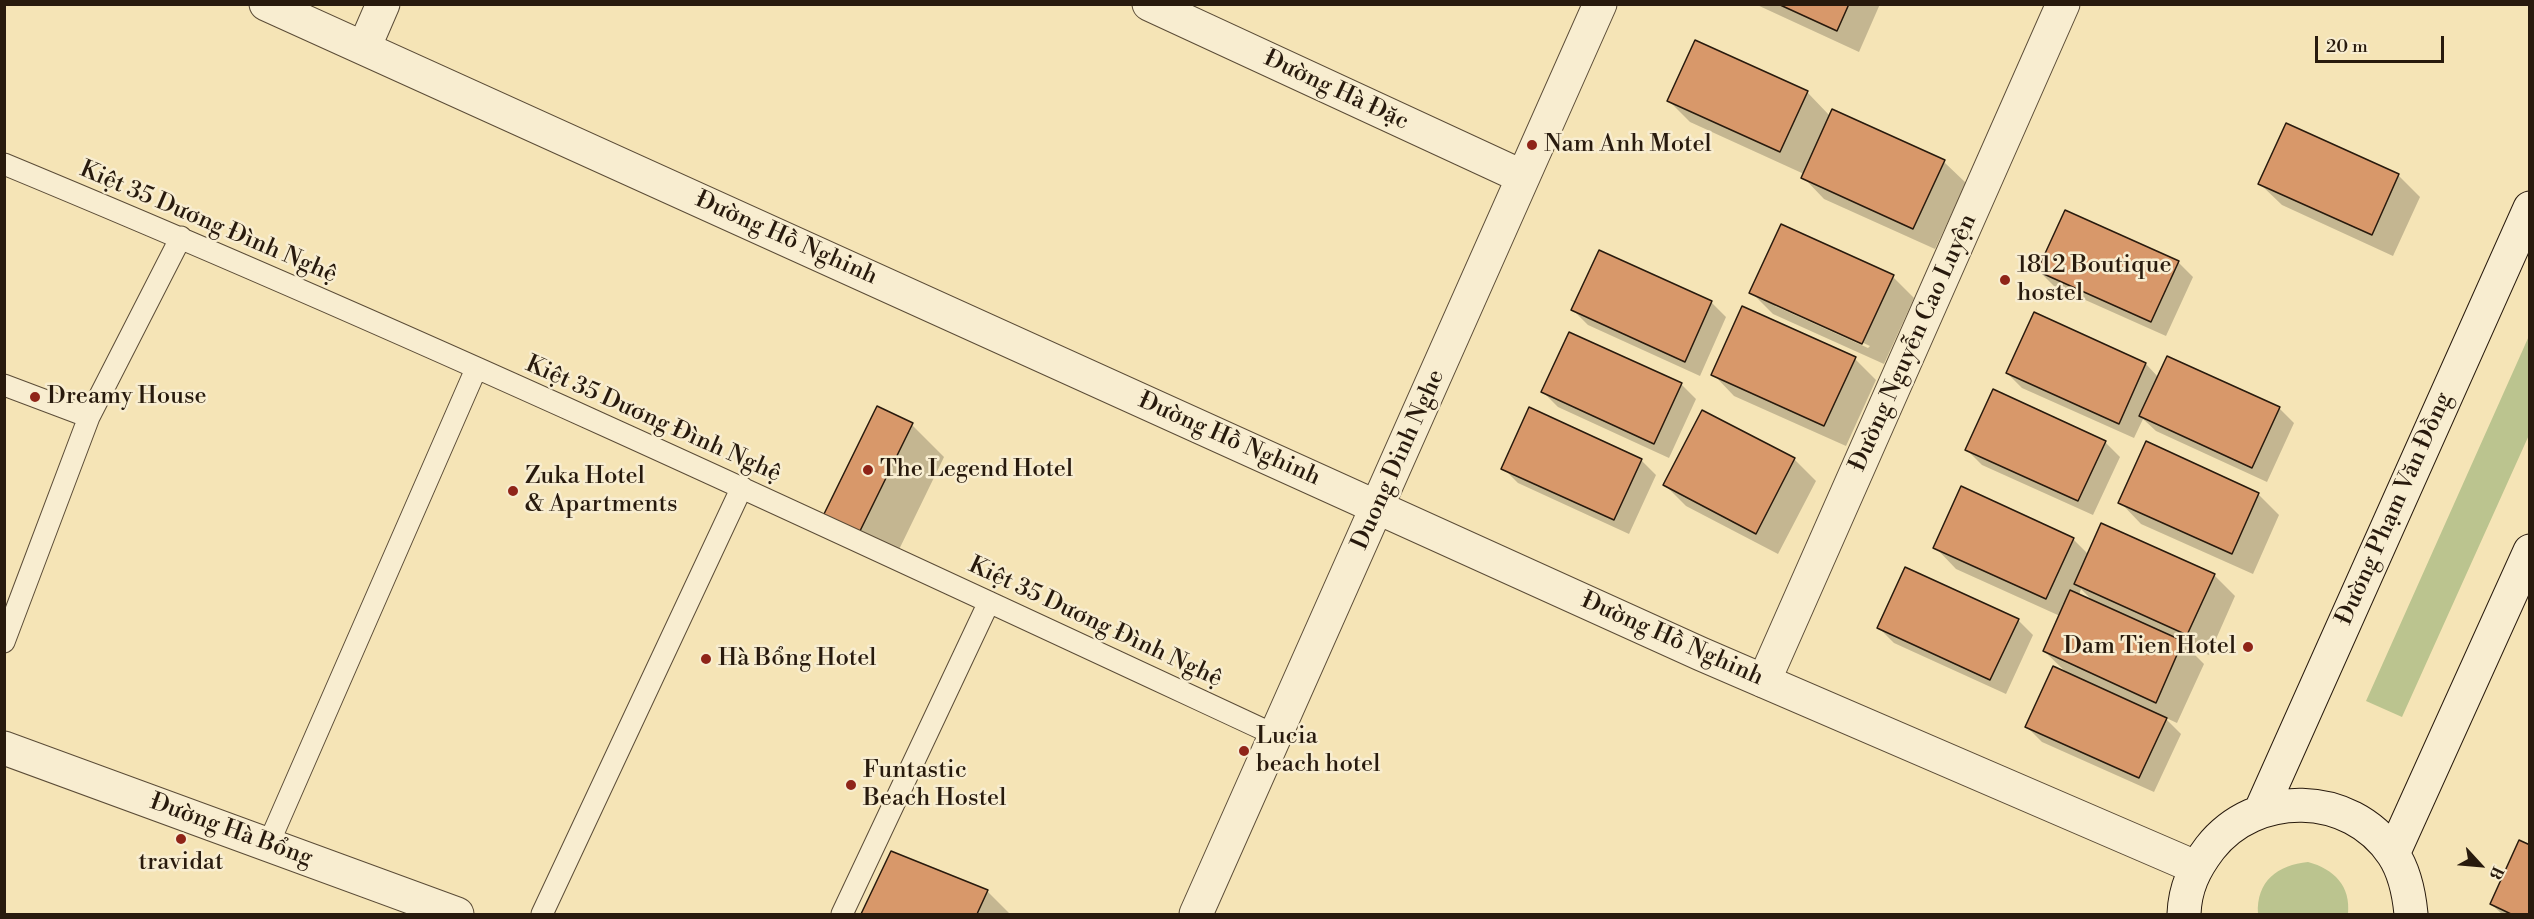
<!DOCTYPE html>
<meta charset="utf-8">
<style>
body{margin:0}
#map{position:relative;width:2534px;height:919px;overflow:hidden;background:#f5e4b6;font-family:"Libre Bodoni",serif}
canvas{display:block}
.frame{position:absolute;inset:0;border:6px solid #281a0d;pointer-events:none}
.north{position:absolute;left:2450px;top:835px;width:60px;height:60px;-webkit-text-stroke:4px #f8edd0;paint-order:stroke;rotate:116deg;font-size:16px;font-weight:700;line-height:24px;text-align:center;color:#281a0d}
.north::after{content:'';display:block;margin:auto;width:21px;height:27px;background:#281a0d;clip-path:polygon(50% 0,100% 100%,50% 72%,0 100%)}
.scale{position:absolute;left:2315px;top:36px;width:129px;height:27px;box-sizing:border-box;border:3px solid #281a0d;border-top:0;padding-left:8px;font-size:18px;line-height:21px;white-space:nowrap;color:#281a0d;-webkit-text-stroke:4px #f8edd0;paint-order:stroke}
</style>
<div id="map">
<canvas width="2534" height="919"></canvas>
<div class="frame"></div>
<div class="north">B</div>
<div class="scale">20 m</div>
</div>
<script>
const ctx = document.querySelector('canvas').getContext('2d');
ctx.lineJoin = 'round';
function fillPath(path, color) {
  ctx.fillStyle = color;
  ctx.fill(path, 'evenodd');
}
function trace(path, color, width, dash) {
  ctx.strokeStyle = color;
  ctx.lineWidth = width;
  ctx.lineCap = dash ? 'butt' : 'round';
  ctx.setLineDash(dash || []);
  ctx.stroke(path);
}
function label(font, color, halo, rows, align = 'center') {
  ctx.font = font + ' "Libre Bodoni",serif';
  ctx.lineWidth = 5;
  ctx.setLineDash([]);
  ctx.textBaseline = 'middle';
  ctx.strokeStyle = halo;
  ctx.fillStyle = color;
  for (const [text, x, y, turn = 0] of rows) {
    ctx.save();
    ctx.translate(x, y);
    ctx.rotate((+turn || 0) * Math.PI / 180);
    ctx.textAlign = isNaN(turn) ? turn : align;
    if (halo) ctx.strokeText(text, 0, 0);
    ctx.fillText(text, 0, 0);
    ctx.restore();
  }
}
fillPath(new Path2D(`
 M2529 336V435L2402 717 2366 701Z
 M2308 862C2334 869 2351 886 2348 914H2258C2256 881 2278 865 2308 862Z`), '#bbc48f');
fillPath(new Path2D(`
 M1755 4H1880L1859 52Z
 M1807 92 1830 116 1833 111 1944 162 1966 183 1935 249 1824 199 1803 177 1804 174 1690 122 1669 101Z
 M2287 125 2398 175 2420 197 2393 256 2282 205 2260 184Z
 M2178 262 2193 277 2166 336 2054 286 2039 271Z
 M1893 277 1914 298 1884 364 1773 314 1751 292ZM1775 302 1870 346 1868 348 1775 306Z
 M1711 302 1726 317 1700 376 1588 325 1573 310Z
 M2034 314 2146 364 2158 377 2279 408 2294 423 2267 482 2156 431 2143 419 2134 438 2022 388 2007 373Z
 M1855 359 1876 380 1846 446 1734 396 1713 374Z
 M1681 384 1696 399 1669 458 1558 407 1543 392Z
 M1702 412 1794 459 1816 481 1778 554 1686 506 1665 485Z
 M912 425 944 457 892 564 825 515Z
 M2105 442 2120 457 2093 515 1982 465 1967 450Z
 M1641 460 1656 475 1629 534 1518 483 1503 468Z
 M2258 494 2279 515 2253 574 2141 524 2120 502Z
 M2073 539 2089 555 2214 575 2235 596 2209 655 2184 644 2204 664 2177 723 2164 717 2181 734 2154 792 2042 742 2027 727 2068 674 2044 651 2060 616 1956 569 1935 547ZM2081 589 2094 602 2079 595Z
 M2018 620 2033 635 2006 694 1894 643 1879 628Z
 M2530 847V914H2502L2491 904Z
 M891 853 987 891 1010 914H863Z`), '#0003');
const building = new Path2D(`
 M1778 4H1849L1837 31Z
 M1695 40 1808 91 1780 152 1667 101Z
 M1832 109 1945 160 1913 229 1801 178Z
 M2286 123 2399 174 2372 235 2258 184Z
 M2065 210 2179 261 2151 322 2037 271Z
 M1781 224 1894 275 1862 344 1749 293Z
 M1599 250 1712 301 1685 362 1571 310Z
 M1742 306 1856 357 1824 426 1711 375Z
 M2034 312 2146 363 2119 424 2006 373Z
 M1569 332 1682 383 1654 444 1541 392Z
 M2167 356 2280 407 2252 468 2139 416Z
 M1993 389 2106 441 2078 501 1965 450Z
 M877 406 913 423 859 533 823 516Z
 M1529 407 1642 459 1614 520 1501 469Z
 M1702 410 1795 458 1756 534 1663 485Z
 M2146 441 2259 493 2232 554 2118 503Z
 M1961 486 2074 538 2046 599 1933 548Z
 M2101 523 2215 574 2187 635 2074 584Z
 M1905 567 2019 619 1990 680 1877 628Z
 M2070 590 2183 641 2156 703 2043 651Z
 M2053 666 2167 718 2139 778 2025 727Z
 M2519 840 2530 845V914H2511L2490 904Z
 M891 851 988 890 977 914H861Z`);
fillPath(building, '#d8986a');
trace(building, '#281a0d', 1.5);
const service = new Path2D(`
 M4 164C434 342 854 539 1275 735
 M4 385 89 417
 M4 642 89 417 181 237
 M268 845 476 369
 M542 914 742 487
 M842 914 989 602`);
const minor = new Path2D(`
 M1149 4 1523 177
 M1764 681 2063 4
 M4 748 457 914
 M1196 914 1600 4`);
const tertiary = new Path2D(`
 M266 4 1701 654 2195 867
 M364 48 383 4`);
const secondary = new Path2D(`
 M2261 810 2530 208
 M2393 854 2530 551
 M2184 914C2185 888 2194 869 2210 848 2255 790 2350 790 2393 854 2405 872 2409 893 2411 914`);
trace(service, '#5b4c37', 23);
trace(minor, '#5b4c37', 35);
trace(tertiary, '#5b4c37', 35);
trace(secondary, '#281a0d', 35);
trace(service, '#f8edd0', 21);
trace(minor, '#f8edd0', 33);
trace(tertiary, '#f8edd0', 33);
trace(secondary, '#f8edd0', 33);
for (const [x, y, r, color] of [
 [1532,145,6,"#8f2418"],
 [2005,280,6,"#8f2418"],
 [35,397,6,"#8f2418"],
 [868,470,6,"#8f2418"],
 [513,491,6,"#8f2418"],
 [2248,647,6,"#8f2418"],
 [706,659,6,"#8f2418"],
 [1244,751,6,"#8f2418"],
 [851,785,6,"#8f2418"],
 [181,839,6,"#8f2418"]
]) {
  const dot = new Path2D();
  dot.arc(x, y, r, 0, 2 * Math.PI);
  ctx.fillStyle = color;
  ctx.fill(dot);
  trace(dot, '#f8edd0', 2);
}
label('24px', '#281a0d', '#f8edd0', [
 ["Đường Hà Đặc",1336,91,25],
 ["Kiệt 35 Dương Đình Nghệ",208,223,23],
 ["Đường Hồ Nghinh",786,239,24],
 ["Đường Nguyễn Cao Luyện",1914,343,-66],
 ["Kiệt 35 Dương Đình Nghệ",653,420,24],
 ["Đường Hồ Nghinh",1229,440,24],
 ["Duong Dinh Nghe",1399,460,-66],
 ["Đường Phạm Văn Đồng",2395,509,-66],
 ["Kiệt 35 Dương Đình Nghệ",1095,623,25],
 ["Đường Hồ Nghinh",1672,640,24],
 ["Đường Hà Bổng",231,831,20]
]);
label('24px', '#281a0d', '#f8edd0', [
 ["Nam Anh Motel",1544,145],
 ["1812 Boutique",2017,266],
 ["hostel",2017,294],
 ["Dreamy House",47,397],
 ["The Legend Hotel",880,470],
 ["Zuka Hotel",525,477],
 ["& Apartments",525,505],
 ["Dam Tien Hotel",2236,647,"right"],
 ["Hà Bổng Hotel",718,659],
 ["Lucia",1256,737],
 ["beach hotel",1256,765],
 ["Funtastic",863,771],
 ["Beach Hostel",863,799],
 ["travidat",181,863,"center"]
], 'left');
</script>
